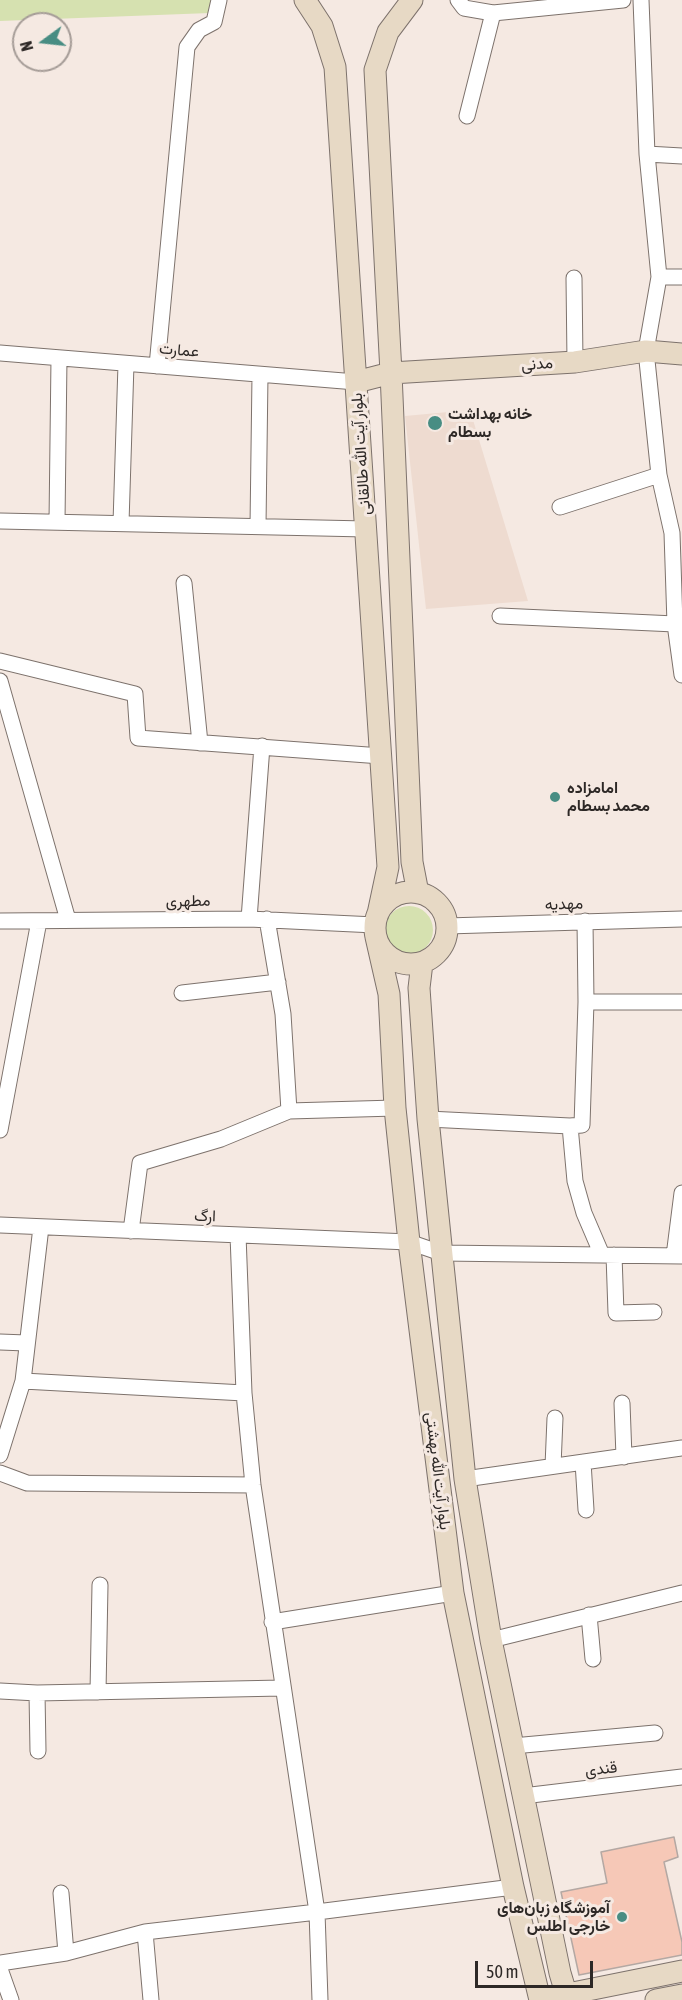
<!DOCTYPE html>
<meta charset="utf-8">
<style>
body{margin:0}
#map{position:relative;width:682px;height:2000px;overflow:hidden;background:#f5e9e2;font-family:"Asap Condensed",sans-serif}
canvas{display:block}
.north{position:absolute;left:12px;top:12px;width:60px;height:60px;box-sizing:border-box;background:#f5e9e2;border:2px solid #a59c97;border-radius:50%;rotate:255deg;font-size:16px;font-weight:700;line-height:24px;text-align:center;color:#2d2826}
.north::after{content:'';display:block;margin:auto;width:21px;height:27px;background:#488d83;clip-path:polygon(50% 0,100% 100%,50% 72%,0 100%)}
.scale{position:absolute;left:475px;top:1961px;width:118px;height:27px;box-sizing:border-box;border:3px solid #2d2826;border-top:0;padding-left:8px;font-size:18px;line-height:21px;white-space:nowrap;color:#2d2826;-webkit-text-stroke:4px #f5e9e2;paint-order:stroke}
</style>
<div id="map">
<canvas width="682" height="2000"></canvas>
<div class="north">N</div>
<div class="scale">50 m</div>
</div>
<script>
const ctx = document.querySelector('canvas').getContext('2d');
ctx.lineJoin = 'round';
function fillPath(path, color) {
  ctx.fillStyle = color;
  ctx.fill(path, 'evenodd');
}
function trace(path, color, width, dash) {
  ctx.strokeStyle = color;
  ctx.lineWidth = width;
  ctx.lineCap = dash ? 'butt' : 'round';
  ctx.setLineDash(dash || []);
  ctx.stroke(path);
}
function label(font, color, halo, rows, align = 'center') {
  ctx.font = font + ' "Asap Condensed",Vazirmatn,sans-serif';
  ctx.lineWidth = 6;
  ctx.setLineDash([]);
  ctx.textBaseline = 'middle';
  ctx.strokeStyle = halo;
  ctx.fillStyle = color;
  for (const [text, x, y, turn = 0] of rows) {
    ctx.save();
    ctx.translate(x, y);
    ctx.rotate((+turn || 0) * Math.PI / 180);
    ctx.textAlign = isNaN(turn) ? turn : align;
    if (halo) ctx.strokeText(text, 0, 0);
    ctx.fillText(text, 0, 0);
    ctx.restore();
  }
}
fillPath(new Path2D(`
 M470 410 528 601 426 609 405 416Z`), '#eedbd0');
fillPath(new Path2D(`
 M0 0H211L210 13 0 21Z
 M385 930a24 24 0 1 1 48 0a24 24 0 1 1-48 0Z`), '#d6e1b0');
const building = new Path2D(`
 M674 1837 678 1857 664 1862 682 1942V1955L579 1975 561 1892 607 1883 601 1852Z`);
fillPath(building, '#f6c8b7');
trace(building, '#b4a8a3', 1.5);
const street = new Path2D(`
 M458 0 464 8 493 13
 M641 0 647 154 659 277 646 351 659 475 672 533 675 624 682 675
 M467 116 493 13 623 0
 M647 154 682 156
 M659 277H682
 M574 278 575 362
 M0 353 356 382
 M157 366 187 47 199 30 214 22 219 0
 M560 507 659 475
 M0 521 366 529
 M57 522 59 358
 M121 523 126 364
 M258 526 260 375
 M184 583 200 743
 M500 616 675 624
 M0 661 135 694 138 738 381 756
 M0 681 68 920
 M249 919 262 746
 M267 919 283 1014 289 1111
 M0 921 249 919 375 925
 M447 926 682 919
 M182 993 278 982
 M586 1002H682
 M428 1119 570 1126 582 1125 586 1002 585 921
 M570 1126 575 1181 584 1213 602 1255
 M0 1130 39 921
 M0 1225 409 1242 441 1253 682 1256
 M131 1231 140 1163 221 1139 289 1111 395 1108
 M238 1235 244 1393 253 1485 317 1912 513 1887
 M614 1255 616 1313 654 1312
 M674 1256 682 1193
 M0 1342 26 1343
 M23 1381 244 1393
 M622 1403 624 1457
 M0 1455 23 1381 41 1227
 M583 1462 586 1510
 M553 1466 555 1418
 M0 1473 27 1483 253 1485
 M465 1479 682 1448
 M589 1615 593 1659
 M272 1622 453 1593
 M491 1640 682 1593
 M0 1691 37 1693 282 1688
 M98 1692 100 1585
 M37 1693 38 1751
 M513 1746 655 1733
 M523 1796 682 1777
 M61 1893 66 1953
 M145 1932 151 2000
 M0 1963 66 1953 145 1932 317 1912 320 2000
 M0 1969 11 2000`);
const secondary = new Path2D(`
 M305 0 322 26 335 67 388 867 378 914
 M412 0 388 32 375 70 391 373 412 862 418 893
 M356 382 391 373 575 362 646 351 682 354
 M375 928a36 36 0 1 1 72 0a36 36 0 1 1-72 0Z
 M376 937 389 994 395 1108 409 1242 453 1593 513 1887 540 2000
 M422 963 419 988 428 1119 465 1479 491 1640 560 1973 568 2000
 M553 1997 682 1971
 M656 2000 682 1995`);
trace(street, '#7d726c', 17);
trace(secondary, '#7d726c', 23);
trace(street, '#fff', 15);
trace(secondary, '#e7d9c5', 21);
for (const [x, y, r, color] of [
 [435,423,8,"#488d83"],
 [555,797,6,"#488d83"],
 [622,1917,6,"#488d83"]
]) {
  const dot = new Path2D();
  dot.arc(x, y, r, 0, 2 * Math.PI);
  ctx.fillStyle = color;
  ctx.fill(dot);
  trace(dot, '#f5e9e2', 2);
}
label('16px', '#2d2826', '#f5e9e2', [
 ["عمارت",179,350,5],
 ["مدنی",537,364,-4],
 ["بلوار آیت الله طالقانی",361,454,-94],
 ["مطهری",188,901,-1],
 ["مهدیه",564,904,-2],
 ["ارگ",205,1216,2],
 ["بلوار آیت الله بهشتی",438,1471,83],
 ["قندی",601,1769,-7]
]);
label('bold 16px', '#2d2826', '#f5e9e2', [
 ["خانه بهداشت",448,414],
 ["بسطام",448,432],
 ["امامزاده",567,788],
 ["محمد بسطام",567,806],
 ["آموزشگاه زبان‌های",610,1908,"right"],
 ["خارجی اطلس",610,1926,"right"]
], 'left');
</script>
